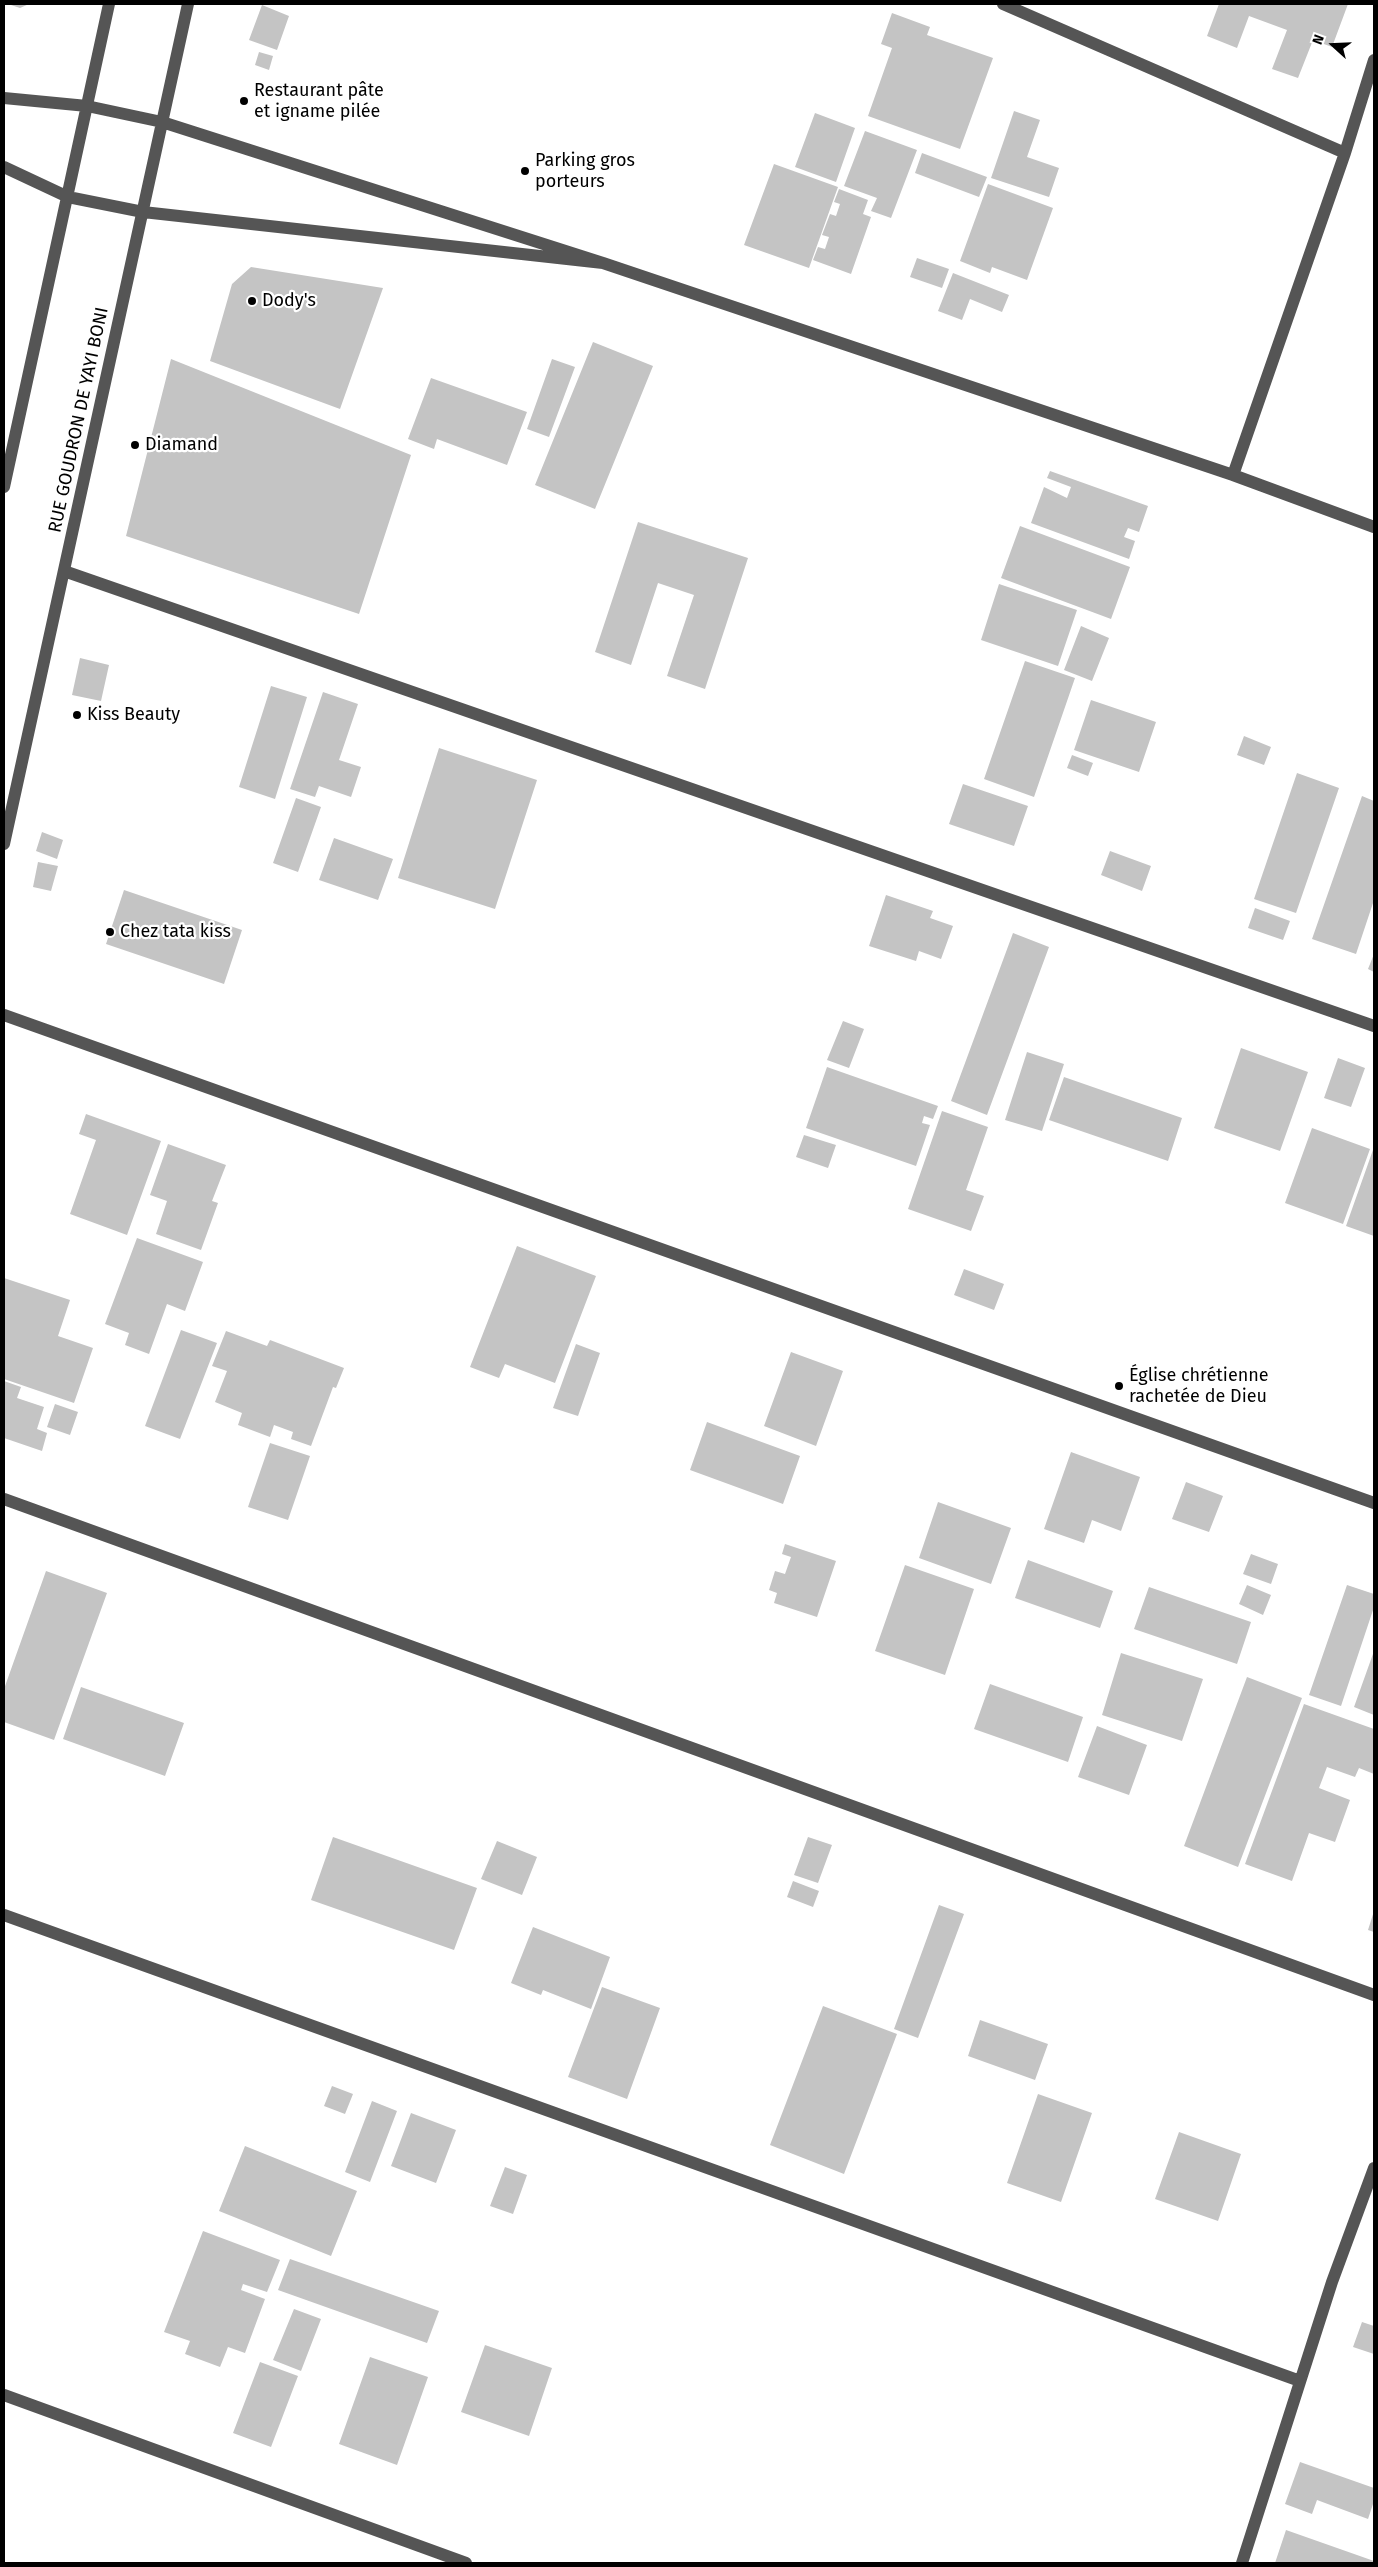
<!DOCTYPE html>
<meta charset="utf-8">
<style>
body{margin:0}
#map{position:relative;width:1378px;height:2567px;overflow:hidden;background:#fff;font-family:"Fira Sans",sans-serif}
canvas{display:block}
.frame{position:absolute;inset:0;border:5px solid #000;pointer-events:none}
.north{position:absolute;left:1308px;top:20px;width:50px;height:50px;-webkit-text-stroke:4px #fff;paint-order:stroke;rotate:290deg;font-size:14px;font-weight:700;line-height:20px;text-align:center;color:#000}
.north::after{content:'';display:block;margin:auto;width:18px;height:22px;background:#000;clip-path:polygon(50% 0,100% 100%,50% 72%,0 100%)}
</style>
<div id="map">
<canvas width="1378" height="2567"></canvas>
<div class="frame"></div>
<div class="north">N</div>
</div>
<script>
const ctx = document.querySelector('canvas').getContext('2d');
ctx.lineJoin = 'round';
function fillPath(path, color) {
  ctx.fillStyle = color;
  ctx.fill(path, 'evenodd');
}
function trace(path, color, width, dash) {
  ctx.strokeStyle = color;
  ctx.lineWidth = width;
  ctx.lineCap = dash ? 'butt' : 'round';
  ctx.setLineDash(dash || []);
  ctx.stroke(path);
}
function label(font, color, halo, rows, align = 'center') {
  ctx.font = font + ' "Fira Sans",sans-serif';
  ctx.lineWidth = 4.5;
  ctx.setLineDash([]);
  ctx.textBaseline = 'middle';
  ctx.strokeStyle = halo;
  ctx.fillStyle = color;
  for (const [text, x, y, turn = 0] of rows) {
    ctx.save();
    ctx.translate(x, y);
    ctx.rotate((+turn || 0) * Math.PI / 180);
    ctx.textAlign = isNaN(turn) ? turn : align;
    if (halo) ctx.strokeText(text, 0, 0);
    ctx.fillText(text, 0, 0);
    ctx.restore();
  }
}
fillPath(new Path2D(`
 M8 4H29L20 8Z
 M1219 4H1348L1332 47 1313 40 1298 78 1272 69 1287 30 1249 16 1237 48 1207 36Z
 M262 5 289 16 277 50 249 40Z
 M892 13 930 27 927 35 993 58 960 149 868 116 892 48 881 44Z
 M259 52 273 56 269 70 255 65Z
 M1014 111 1040 120 1027 157 1059 168 1049 197 991 178Z
 M815 113 855 128 836 182 795 167Z
 M865 131 917 150 891 218 871 211 877 198 844 186Z
 M922 153 987 177 979 197 915 173Z
 M774 164 838 187 809 268 744 245Z
 M988 184 1053 208 1027 280 992 267 990 273 960 261Z
 M839 189 868 200 863 214 871 217 851 274 813 260 818 247 825 249 829 237 822 235 830 214 836 216 840 204 834 202Z
 M917 258 949 269 942 288 910 277Z
 M251 267 383 288 340 409 210 361 232 284Z
 M953 273 1009 295 1002 312 970 299 962 320 938 311Z
 M593 342 653 366 595 509 535 485Z
 M171 359 411 455 359 614 126 536Z
 M552 359 575 367 549 437 527 429Z
 M431 378 527 412 507 465 437 439 434 449 408 439Z
 M1050 471 1148 506 1139 532 1128 528 1124 537 1135 541 1129 559 1031 523 1044 487 1067 498 1071 487 1047 478Z
 M638 522 748 558 705 689 667 676 694 595 658 583 631 665 595 652Z
 M1020 526 1130 567 1111 619 1001 578Z
 M999 584 1077 610 1058 666 981 640Z
 M1081 626 1109 638 1092 681 1064 670Z
 M80 658 109 665 101 701 72 695Z
 M1025 661 1075 678 1034 797 984 779Z
 M271 686 307 697 275 799 239 787Z
 M323 692 358 704 339 760 361 767 351 797 319 786 315 797 290 789Z
 M1091 700 1156 722 1139 772 1074 750Z
 M1244 736 1271 747 1264 765 1237 755Z
 M439 748 537 780 495 909 398 878Z
 M1072 755 1093 763 1088 776 1067 768Z
 M1297 773 1339 788 1296 913 1254 899Z
 M963 784 1028 806 1014 846 949 824Z
 M1362 796 1374 801V900L1356 954 1312 939Z
 M296 798 321 807 298 872 273 863Z
 M42 832 63 840 57 859 36 851Z
 M334 838 393 859 378 900 319 880Z
 M1110 851 1151 866 1142 891 1101 875Z
 M38 862 58 866 51 891 33 887Z
 M124 890 242 930 224 984 106 944Z
 M886 895 933 911 930 918 953 926 941 959 919 951 916 961 869 946Z
 M1255 908 1290 921 1283 940 1248 928Z
 M1013 933 1049 947 987 1115 951 1101Z
 M1374 954V972L1368 969Z
 M843 1021 864 1029 849 1068 827 1060Z
 M1241 1048 1308 1072 1280 1151 1214 1128Z
 M1027 1052 1064 1064 1042 1131 1005 1120Z
 M1338 1058 1365 1068 1351 1107 1324 1098Z
 M827 1067 938 1106 933 1119 924 1116 922 1123 930 1125 916 1166 806 1128Z
 M1064 1077 1182 1118 1168 1161 1049 1120Z
 M942 1111 988 1127 966 1190 984 1196 971 1231 908 1209Z
 M86 1114 161 1141 127 1235 70 1214 96 1140 79 1134Z
 M1312 1128 1370 1149 1343 1224 1285 1203Z
 M804 1135 836 1145 828 1168 796 1157Z
 M168 1144 226 1165 212 1201 218 1203 201 1250 156 1234 167 1201 150 1195Z
 M1374 1147V1236L1346 1226Z
 M137 1238 203 1262 185 1311 167 1304 149 1354 125 1345 129 1333 105 1324Z
 M517 1246 596 1276 555 1383 505 1364 499 1378 470 1367Z
 M964 1269 1004 1284 994 1310 954 1295Z
 M4 1278 70 1300 58 1336 93 1348 74 1403 4 1379Z
 M181 1330 217 1343 180 1439 145 1426Z
 M226 1331 267 1346 270 1340 344 1368 336 1388 333 1387 311 1446 291 1439 293 1432 274 1425 270 1437 238 1425 242 1413 215 1402 227 1371 212 1366Z
 M576 1344 600 1353 578 1416 553 1408Z
 M791 1352 843 1371 816 1446 764 1426Z
 M4 1381 21 1387 17 1398 44 1407 37 1429 47 1433 42 1451 4 1438Z
 M55 1404 78 1412 70 1435 47 1427Z
 M707 1422 800 1456 783 1504 690 1470Z
 M270 1443 310 1456 288 1520 248 1507Z
 M1071 1452 1140 1477 1121 1531 1092 1520 1084 1543 1044 1529Z
 M1186 1482 1223 1496 1209 1532 1172 1519Z
 M938 1502 1011 1528 991 1584 919 1558Z
 M785 1544 836 1561 817 1617 774 1603 777 1593 769 1590 775 1571 785 1574 791 1557 782 1554Z
 M1251 1554 1278 1564 1271 1584 1243 1574Z
 M1028 1560 1113 1591 1100 1628 1015 1598Z
 M905 1565 974 1589 945 1675 875 1651Z
 M46 1571 107 1593 54 1740 4 1722V1689Z
 M1247 1585 1271 1595 1263 1615 1239 1604Z
 M1347 1585 1374 1594V1607L1341 1706 1309 1695Z
 M1149 1587 1251 1622 1237 1664 1134 1629Z
 M1374 1651V1715L1354 1707Z
 M1121 1653 1203 1679 1182 1741 1102 1715Z
 M1247 1677 1302 1698 1238 1867 1184 1846Z
 M990 1684 1083 1717 1068 1762 974 1729Z
 M81 1687 184 1723 165 1776 63 1739Z
 M1304 1704 1374 1729V1774L1359 1768 1355 1777 1327 1767 1319 1788 1350 1800 1335 1842 1309 1833 1292 1881 1245 1864Z
 M1097 1726 1147 1745 1129 1795 1078 1777Z
 M333 1837 477 1888 454 1950 311 1900Z
 M808 1837 832 1845 818 1883 794 1875Z
 M497 1841 537 1857 522 1895 481 1879Z
 M793 1881 819 1891 813 1907 787 1897Z
 M939 1905 964 1914 918 2038 894 2029Z
 M1374 1911V1932L1368 1930Z
 M533 1927 610 1957 591 2009 543 1990 541 1995 511 1983Z
 M602 1987 660 2008 627 2099 568 2077Z
 M823 2006 897 2034 844 2174 770 2145Z
 M980 2020 1048 2044 1035 2080 968 2056Z
 M332 2086 353 2094 345 2114 324 2106Z
 M1038 2094 1092 2113 1061 2202 1007 2183Z
 M372 2101 397 2111 370 2182 345 2172Z
 M411 2113 456 2130 436 2183 391 2166Z
 M1179 2132 1241 2154 1218 2221 1155 2199Z
 M245 2146 357 2191 331 2256 219 2211Z
 M505 2167 527 2175 513 2214 490 2206Z
 M203 2231 280 2260 267 2292 243 2284 241 2290 265 2299 245 2353 228 2347 220 2367 185 2354 190 2341 164 2332Z
 M290 2259 439 2311 427 2343 278 2290Z
 M294 2309 321 2319 301 2371 273 2360Z
 M1362 2322 1374 2326V2354L1353 2347Z
 M485 2345 552 2368 529 2436 461 2412Z
 M370 2357 428 2377 397 2465 339 2444Z
 M260 2362 298 2376 271 2447 233 2433Z
 M1300 2462 1374 2488V2501L1368 2519 1317 2500 1312 2514 1285 2504Z
 M1286 2530 1374 2561V2563H1275Z`), '#c4c4c4');
trace(new Path2D(`
 M1003 4 1345 153
 M4 98 87 106 162 122 603 263 143 212 68 197 4 167
 M603 263 1233 475 1374 527
 M1233 475 1345 153 1374 60
 M4 487 109 4
 M64 571 1374 1026
 M4 844 188 4
 M4 1015 1374 1503
 M4 1499 1374 1995
 M4 1915 1300 2381
 M4 2395 466 2563
 M1242 2563 1332 2282 1374 2168`), '#555', 12);
for (const [x, y, r, color] of [
 [244,101,5,"#000"],
 [525,171,5,"#000"],
 [252,301,5,"#000"],
 [135,445,5,"#000"],
 [77,715,5,"#000"],
 [110,932,5,"#000"],
 [1119,1386,5,"#000"]
]) {
  const dot = new Path2D();
  dot.arc(x, y, r, 0, 2 * Math.PI);
  ctx.fillStyle = color;
  ctx.fill(dot);
  trace(dot, '#fff', 2);
}
label('18px', '#000', '#fff', [
 ["Restaurant pâte",254,91],
 ["et igname pilée",254,112],
 ["Parking gros",535,161],
 ["porteurs",535,182],
 ["Dody's",262,301],
 ["Diamand",145,445],
 ["Kiss Beauty",87,715],
 ["Chez tata kiss",120,932],
 ["Église chrétienne",1129,1376],
 ["rachetée de Dieu",1129,1397]
], 'left');
label('18px', '#000', '#fff', [
 ["RUE GOUDRON DE YAYI BONI",79,420,-78]
]);
</script>
